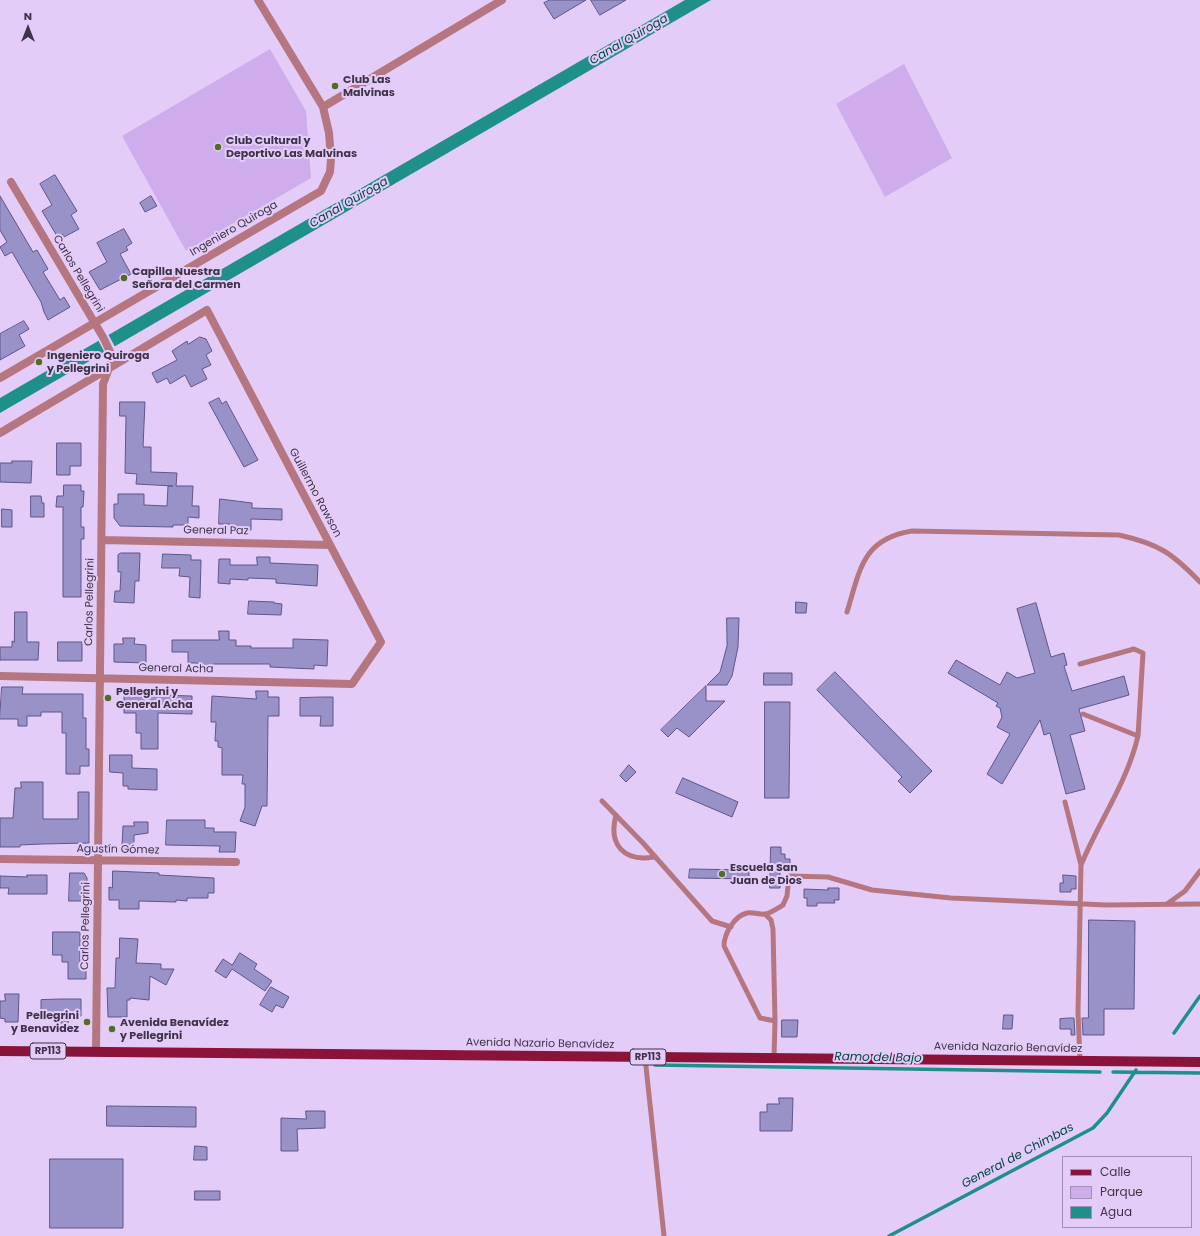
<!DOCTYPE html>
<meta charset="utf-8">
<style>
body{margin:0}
#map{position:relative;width:1200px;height:1236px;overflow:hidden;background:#e4ccf8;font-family:Poppins,sans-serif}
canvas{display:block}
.legend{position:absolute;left:1062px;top:1156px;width:130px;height:72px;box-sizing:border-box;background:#e4ccf8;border:1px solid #a28fb2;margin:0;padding:5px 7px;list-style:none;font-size:12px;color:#3f3349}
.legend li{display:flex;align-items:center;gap:8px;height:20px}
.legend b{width:20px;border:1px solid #a28fb2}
.north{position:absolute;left:8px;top:8px;width:40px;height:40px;-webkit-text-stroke:3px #e4ccf8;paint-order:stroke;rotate:0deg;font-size:11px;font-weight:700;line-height:16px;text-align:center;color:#3f3349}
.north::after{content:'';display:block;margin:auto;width:14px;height:18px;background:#3f3349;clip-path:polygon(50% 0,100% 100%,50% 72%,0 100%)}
</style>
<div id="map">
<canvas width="1200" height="1236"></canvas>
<ul class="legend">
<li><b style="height:5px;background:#8a133a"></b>Calle</li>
<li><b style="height:11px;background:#cfadec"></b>Parque</li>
<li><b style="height:11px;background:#1f9089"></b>Agua</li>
</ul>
<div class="north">N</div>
</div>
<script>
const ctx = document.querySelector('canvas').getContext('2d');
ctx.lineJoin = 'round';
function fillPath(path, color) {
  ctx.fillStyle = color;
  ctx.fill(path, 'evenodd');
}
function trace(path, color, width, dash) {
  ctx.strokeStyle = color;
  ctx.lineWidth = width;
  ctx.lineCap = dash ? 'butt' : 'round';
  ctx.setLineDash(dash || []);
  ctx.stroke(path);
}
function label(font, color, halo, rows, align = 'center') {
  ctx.font = font + ' Poppins,sans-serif';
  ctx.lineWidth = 4;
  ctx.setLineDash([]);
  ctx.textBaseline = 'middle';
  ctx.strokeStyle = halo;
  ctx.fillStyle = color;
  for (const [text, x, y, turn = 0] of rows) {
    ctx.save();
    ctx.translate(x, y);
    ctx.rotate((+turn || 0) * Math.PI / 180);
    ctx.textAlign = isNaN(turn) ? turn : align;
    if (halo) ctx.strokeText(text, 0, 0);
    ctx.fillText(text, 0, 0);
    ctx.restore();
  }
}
fillPath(new Path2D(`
 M270 49 306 111 311 178 186 251 122 136Z
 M904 64 952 158 885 197 836 104Z`), '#cfadec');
fillPath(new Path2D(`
 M685 0H711L0 413V398Z`), '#1f9089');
fillPath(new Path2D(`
 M108 334 115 347 105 353 98 340Z`), '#e4ccf8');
trace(new Path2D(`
 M1174 1033 1200 996
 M655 1065 1100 1072
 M1113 1072 1200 1073
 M889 1236 1093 1128 1107 1113 1136 1070`), '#1f9089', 3.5);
const building = new Path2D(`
 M550 0H586L554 19 544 3Z
 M591 0H626L600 15Z
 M55 175 77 211 71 215 79 229 64 237 62 234 57 236 42 211 52 205 40 184Z
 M0 196 33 252 37 250 48 269 43 272 60 300 64 297 70 307 48 320 44 312 41 302 12 252 5 256 0 247 7 242 0 230Z
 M151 196 157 206 145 212 140 203Z
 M124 229 132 243 126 247 128 250 120 254 131 274 100 290 89 272 107 262 97 243Z
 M24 321 29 329 19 335 25 346 0 360V334Z
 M200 337 206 339 212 351 206 355 211 365 202 369 207 379 191 387 185 375 170 384 167 378 157 383 152 373 177 360 172 351 187 341 188 344Z
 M219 398 222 404 226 401 258 460 244 467 209 403Z
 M120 402H145L143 447H151V472L177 473 176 486H193L192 506H199V518L188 517V525H173V527L120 526 114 518V504H118V494H144V505L167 506 168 486H173L136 484 137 474 125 473 126 416H120Z
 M57 443H81V466H70V475H57Z
 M12 461H32L31 483 0 482V463H12Z
 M64 485H81V491H84L83 507H81V527H84V539H81V597H63V507H56L57 496H63Z
 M31 496H41L42 503H44V517H31Z
 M220 499 252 503V508L282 509V520L251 519V530L230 529V524H219Z
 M2 509 12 510V527H2Z
 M121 553H140L139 581H135L134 603 114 602 115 591H120L121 572H118V555Z
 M163 554 191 555V560H201L200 598 189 597 190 577 179 576 180 568H162Z
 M257 557H270V563L318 565 317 586 276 583V579L248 578V580L230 579V584L218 583 219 559H230V565H257Z
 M249 601 274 602V603L282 604 281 615 248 614Z
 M796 602 807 603 806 613H796Z
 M1036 603 1051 657 1064 653 1067 665 1064 666 1072 691 1124 676 1129 695 1079 709 1085 731 1070 735 1085 789 1066 794 1050 733 1044 735 1040 720 1002 784 987 774 1010 734 997 727 1002 717 1000 708 996 706 998 703 948 673 956 660 1000 685 1007 672 1017 678 1035 673 1017 609Z
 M15 612H27V642H39L38 660H0V647H12V641L14 642Z
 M727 618H739L738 647 732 676 727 685H707L720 672 727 646Z
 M219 631H229V640H236V646H251V648H293V639L328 640 327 666 314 665V669L270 667V664H213V671H198V663H188V652H172V640H219Z
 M123 638H135L134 644 146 645V663L114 662V644H123Z
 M58 642H82V661H58Z
 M835 672 932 771 910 793 898 781 902 777 817 690Z
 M764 673H792V685H764Z
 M706 686V701H725L689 737 677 728 668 737 661 730Z
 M2 687H23L22 694H83V718H86V749H89V766H80V774H66V733H62V712H41V716H27V726H18V719H0Z
 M136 689H158V695L192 696V714L158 713V749H141V733H136V713H124V695H136Z
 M256 691H268V697H279V716H268L267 806H262L255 826 240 821 245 807V784H242L243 775H222V748L218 747V741H215L216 722H211V715L212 696 256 699Z
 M323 697H333V726H320L321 716H300V698Z
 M765 702H790L789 798H765Z
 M110 755H132V768L157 769V790L128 789V786H123V773L110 772Z
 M629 765 636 772 626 782 620 776Z
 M683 778 738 802 732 817 676 793Z
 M21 782H43V819H78V792H89V843L42 844 20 845V847H0V818H13L15 788H21Z
 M167 820H205V828H214V832H236L235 852H219L220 846 166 845Z
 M134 822H148V833L134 835V845H122L123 826H134Z
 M771 847H781V854H785V859H790V871H780V888H770Z
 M690 869 749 870V879L689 878Z
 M113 871 159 873V875L214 878V893H208V898H187V901L176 900V902L139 901V909H119V900H109V887L112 888Z
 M70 873H84L87 878V901H69Z
 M27 875H47V894H8L9 888H0V876L27 877Z
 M1063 875 1076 876V889H1071V892H1060V883H1063Z
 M828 888H839V900H834L835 903H817V906H807V898H804V889L828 890Z
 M1089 920 1135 921 1134 1009H1104V1035H1083L1082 1018H1088Z
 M53 932H80V967H86V979H68V962H62V955H53Z
 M120 938 138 939 136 963 161 964V969H174L166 985 150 976 149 1000 130 998V1000H127V1017H108L107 988H115L116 958H119Z
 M240 953 257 964 254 969 272 981 265 991 232 969 226 978 215 971 223 959 232 965Z
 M271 987 289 997 283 1008 276 1005 272 1012 260 1005Z
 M5 994H19L18 1022H5V1019L0 1018V1001H5Z
 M61 999H81V1016H69L68 1023H57L58 1018H41V1000Z
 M1004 1015H1013L1012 1029H1003Z
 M1069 1018H1074L1075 1035H1071V1029H1060V1019Z
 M782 1020H798L797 1037H782Z
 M779 1098H793L792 1131H760V1112H767V1104H779Z
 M107 1106 196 1107V1127L107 1126Z
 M306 1111H325V1128L297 1129 298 1151H281V1118L306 1119Z
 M195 1146 207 1147V1160H194Z
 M50 1159H123V1228H50Z
 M195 1191H220V1200H195Z`);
fillPath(building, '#9892c9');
trace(building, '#5d5689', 1);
trace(new Path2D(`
 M847 612C860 570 862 539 912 531L1119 535C1159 544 1172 553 1200 582
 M1080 664 1134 649 1143 653 1138 736C1127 783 1099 821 1081 865
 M1083 714 1138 736
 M602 801 643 843 712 921 731 927
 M1065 802 1081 865 1078 1012 1080 1061
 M616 815C608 845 624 862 654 857
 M1167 904 1185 891 1200 871
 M765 914 771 920 773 929 775 1021 760 1018 724 946C724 934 734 916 747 913 754 912 760 915 766 914 772 912 778 908 783 905L787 896 789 876 828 877 872 890 951 898 1106 905 1200 904
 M645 1057 664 1236
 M774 1058 775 1021`), '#b57680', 5);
trace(new Path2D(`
 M323 107 502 0
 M11 182 103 337 113 358 103 384 96 1052
 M0 378 321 191 330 172 331 159 329 133 323 107 258 0
 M0 433 207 310 381 642 352 684 0 676
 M102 540 330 545
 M0 859 236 862`), '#b57680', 8);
trace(new Path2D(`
 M0 1051 1200 1062`), '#8a133a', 10);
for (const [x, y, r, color] of [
 [335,86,4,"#4f6e24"],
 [218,147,4,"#4f6e24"],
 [124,278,4,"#4f6e24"],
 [39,362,4,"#4f6e24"],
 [108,698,4,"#4f6e24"],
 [722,874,4,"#4f6e24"],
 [87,1022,4,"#4f6e24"],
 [112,1029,4,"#4f6e24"]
]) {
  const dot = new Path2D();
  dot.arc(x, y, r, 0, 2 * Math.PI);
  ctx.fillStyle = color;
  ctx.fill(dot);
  trace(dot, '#e4ccf8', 1.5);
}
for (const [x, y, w] of [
 [48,1051,36],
 [648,1057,36]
]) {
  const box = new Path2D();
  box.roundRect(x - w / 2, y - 8, w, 16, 3);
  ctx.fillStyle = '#e4ccf8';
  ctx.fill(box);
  trace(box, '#3f3349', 1);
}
label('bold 10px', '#3f3349', null, [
 ["RP113",48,1051],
 ["RP113",648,1057]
]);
label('bold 11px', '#3f3349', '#e4ccf8', [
 ["Club Las",343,80],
 ["Malvinas",343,93],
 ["Club Cultural y",226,141],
 ["Deportivo Las Malvinas",226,154],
 ["Capilla Nuestra",132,272],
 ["Señora del Carmen",132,285],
 ["Ingeniero Quiroga",47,356],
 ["y Pellegrini",47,369],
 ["Pellegrini y",116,692],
 ["General Acha",116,705],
 ["Escuela San",730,868],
 ["Juan de Dios",730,881],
 ["Pellegrini",79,1016,"right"],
 ["y Benavidez",79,1029,"right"],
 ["Avenida Benavídez",120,1023],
 ["y Pellegrini",120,1036]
], 'left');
label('11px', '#3f3349', '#e4ccf8', [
 ["Ingeniero Quiroga",234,229,-30],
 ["Carlos Pellegrini",78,274,59],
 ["Guillermo Rawson",315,493,62],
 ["General Paz",216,531,1],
 ["Carlos Pellegrini",90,602,-89],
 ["General Acha",176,669,1],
 ["Agustín Gómez",118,850,1],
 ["Carlos Pellegrini",86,926,-89],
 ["Avenida Nazario Benavídez",540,1044,1],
 ["Avenida Nazario Benavídez",1008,1048,1]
]);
label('italic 12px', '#014440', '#e4ccf8', [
 ["Canal Quiroga",629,40,-30],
 ["Canal Quiroga",349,203,-30],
 ["Ramo del Bajo",878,1058,1],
 ["General de Chimbas",1018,1156,-28]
]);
</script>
